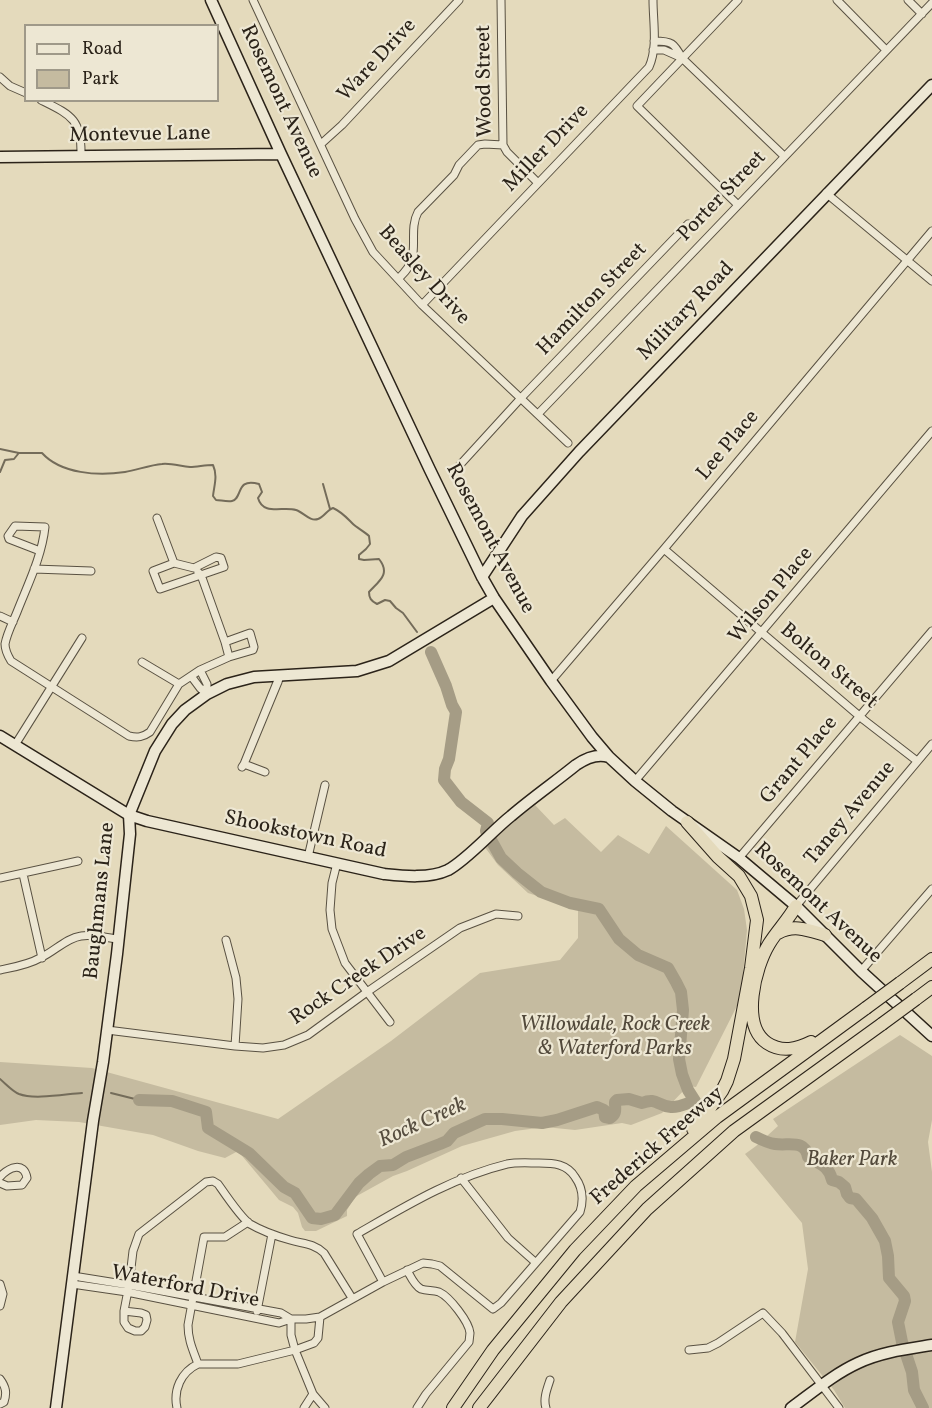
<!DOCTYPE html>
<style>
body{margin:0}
#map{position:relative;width:932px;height:1408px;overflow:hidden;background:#e4dabc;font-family:Vollkorn,serif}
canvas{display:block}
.legend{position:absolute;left:24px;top:24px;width:195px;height:78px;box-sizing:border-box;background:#ede7d3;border:2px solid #9f9989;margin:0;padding:8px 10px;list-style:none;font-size:18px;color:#2b2319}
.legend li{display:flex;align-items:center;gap:12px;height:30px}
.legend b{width:30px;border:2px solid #9f9989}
</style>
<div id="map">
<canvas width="932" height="1408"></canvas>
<ul class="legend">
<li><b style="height:8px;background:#ede7d3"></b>Road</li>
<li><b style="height:16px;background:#c5bba0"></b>Park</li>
</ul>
</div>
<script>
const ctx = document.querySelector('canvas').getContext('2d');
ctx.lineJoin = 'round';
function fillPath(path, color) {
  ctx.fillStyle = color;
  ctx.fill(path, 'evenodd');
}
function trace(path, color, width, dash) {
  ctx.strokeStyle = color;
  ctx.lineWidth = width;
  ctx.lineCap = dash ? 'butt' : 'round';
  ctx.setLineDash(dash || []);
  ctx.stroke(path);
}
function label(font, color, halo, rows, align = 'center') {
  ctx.font = font + ' Vollkorn,serif';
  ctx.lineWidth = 4.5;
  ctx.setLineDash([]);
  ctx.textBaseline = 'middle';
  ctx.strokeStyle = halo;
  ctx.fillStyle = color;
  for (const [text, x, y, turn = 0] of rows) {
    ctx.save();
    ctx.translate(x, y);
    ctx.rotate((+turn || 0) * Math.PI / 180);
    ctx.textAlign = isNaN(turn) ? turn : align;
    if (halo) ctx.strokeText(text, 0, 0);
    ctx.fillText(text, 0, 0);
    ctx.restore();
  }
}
fillPath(new Path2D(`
 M535 805 554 825 565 818 601 852 618 835 649 854 666 826 737 890 744 909 747 930 741 998 696 1087 688 1086 662 1113 631 1125 622 1123 575 1130 545 1127 515 1131 462 1146 407 1171 393 1176 355 1197 347 1210V1216L316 1231H305L302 1227 298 1213 293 1207 279 1200 238 1151 225 1158 198 1151 153 1135 79 1122 36 1120 0 1125V1062L92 1068 278 1119 391 1041 480 973 560 960 578 938V909L528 893 498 865 484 846Z
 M900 1035 932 1056V1120L928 1142 932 1172V1408H845L834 1390 795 1342 808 1269 802 1223 745 1154 756 1146 778 1126 773 1119Z`), '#c5bba0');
trace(new Path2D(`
 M0 449 19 453H42C61 474 98 476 125 472 137 470 150 465 162 464 171 463 180 466 190 467 197 467 205 465 213 465 218 476 214 486 213 496L216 500C220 500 227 502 232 501 243 499 235 477 259 484L262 492 258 498C263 516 283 506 296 510 303 512 310 522 318 519 324 517 327 510 333 508 342 512 346 517 353 524 357 528 364 531 369 536L370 544 366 549 359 555V559L364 560 379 559C391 574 379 581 369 592 369 598 371 601 377 604L385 600 390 601 396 608 403 613 417 632
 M0 472 5 460 14 459 18 454
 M323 484 330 509
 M0 1079C6 1084 12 1091 19 1094 34 1100 66 1094 82 1093
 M111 1093 139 1100`), '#746c5a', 2);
trace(new Path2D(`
 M139 1100 172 1101 206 1112 208 1128 249 1153 284 1187 295 1193 312 1218 321 1219 335 1215 359 1183 369 1174 380 1166 393 1165 406 1157 440 1144 447 1141 454 1133 485 1119H502L542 1123 557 1120 597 1107 604 1110 605 1117 610 1118C617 1114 615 1109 615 1102L617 1100 629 1099 642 1103C657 1097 657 1106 671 1107 678 1108 688 1103 695 1101L688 1090 682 1074 679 1059 683 1010 681 992 676 982 668 968 638 955 619 939 599 909 570 903 541 892 517 873 501 858 486 831 488 823 461 802 444 780 445 769 449 759 456 712 452 705 446 686 431 652
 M756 1137C762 1140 768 1143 775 1144 789 1146 805 1139 808 1157 820 1164 829 1166 832 1180L839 1182 845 1187 847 1194 850 1198 856 1199 872 1218 885 1241 888 1256 889 1278 904 1296 905 1301 898 1322 902 1342 912 1372 914 1390 923 1408`), '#a59c85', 12);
const street = new Path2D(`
 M253 0 355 219 373 252 422 305 568 443
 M501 0 503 145 507 152 538 183
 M837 0 886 50
 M908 0 922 14
 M654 41C672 41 674 43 682 58L784 156
 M653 50H664L682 58
 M0 77 10 86 26 93
 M41 100C71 115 82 119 81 156
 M321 144 342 125 459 0
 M826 193 932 281
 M738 205 637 106 738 0
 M398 279C404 273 410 267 412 259 416 244 410 227 418 212L454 175 459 165 478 145 485 144 503 145
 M422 305 649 67C658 47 653 22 653 0
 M538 414 932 3
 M458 467 521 398 688 224
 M157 518 174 563
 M664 549 864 720 917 761
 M40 551 9 539 8 536 15 526 45 527C42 556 28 584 17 612 13 622 7 633 5 644 5 650 8 656 11 661L129 736C138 738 143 737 150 732L179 684 200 670 229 657 253 650 254 647 250 633 225 642
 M216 557 221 558 224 567 160 589 153 571 174 563 194 568Z
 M34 569 91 571
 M198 572 201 575 225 642 229 657
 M0 616 13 622
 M142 662 179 684
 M200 670 207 684V694
 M191 676 200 688 207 694
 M551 681 664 549 932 231
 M15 745 82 638
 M244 764 278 682 280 675 244 764 242 767 244 764
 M244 764 265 772
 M635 781 932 431
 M308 857 325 785
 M739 858 932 631
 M337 863 332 883 330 910 332 929 345 963 390 1022
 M23 874 42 958
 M0 878 78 861
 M796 906 932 744
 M226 940 236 978 238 999 235 1046
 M0 970C14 967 28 965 40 958 54 952 66 938 81 936 93 934 107 938 118 939
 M861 971 932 889
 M107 1030 235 1046 263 1048 284 1045 308 1035 367 992 460 928 496 914 518 916
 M0 1177C9 1167 24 1161 27 1178L22 1185 7 1186 0 1183
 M461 1178 508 1238 535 1262
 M407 1270C411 1277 414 1285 421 1289 427 1291 433 1290 439 1292 450 1297 469 1322 470 1333 470 1333 469 1342 469 1342L426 1394 417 1408
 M73 1276 129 1285 281 1313 291 1319
 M0 1284 3 1294 0 1306
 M72 1284 127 1292 279 1323 291 1319H306L320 1317 383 1282 357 1234C404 1207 453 1177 507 1164 517 1162 529 1163 539 1163 554 1163 567 1164 575 1177 583 1188 584 1199 580 1212L501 1303 493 1309 440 1266 432 1264 423 1263 383 1282
 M124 1311 141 1313 146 1315 147 1320 145 1327 141 1331H135L128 1328 124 1322V1311L129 1285 133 1251 139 1234 206 1182 213 1181 218 1184C225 1194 241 1218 250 1224 262 1231 276 1236 290 1240 303 1244 313 1243 324 1253L352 1298
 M257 1311 272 1234
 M291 1319V1335L295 1350 313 1394 325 1408
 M689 1350 708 1348 718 1343 763 1313 782 1333 839 1408
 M198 1364C193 1350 188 1340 188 1325L204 1237H225L248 1222
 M0 1379C6 1387 7 1393 4 1402L0 1404
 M177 1408C173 1390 181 1372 198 1364H238L295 1350 314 1343 318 1338 320 1317
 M304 1408 313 1394
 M546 1408C543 1399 547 1389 550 1380`);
const secondary = new Path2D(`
 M211 0 281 154 430 470 482 577 494 598 551 681 592 737 609 757 635 781 672 811 739 858 796 906 861 971 932 1036
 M0 157 281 154
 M482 577 522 516 579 452 932 85
 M0 736 129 815 147 821 384 874C403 876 429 879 448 870 468 859 492 831 511 816 532 798 555 782 576 765 586 758 597 753 609 757
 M56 1408 93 1121 103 1062 117 954 130 834 129 815 155 751 172 724 185 710 207 694 227 684 254 677 357 671 389 661 494 598
 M791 1408C813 1392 834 1374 858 1363 881 1352 907 1349 932 1345`);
const highway = new Path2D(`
 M687 822 718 857 739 876 751 896 757 920 751 968 734 1059 727 1081 722 1091 705 1115 693 1129
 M796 906C788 920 777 931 769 944 755 967 740 1025 767 1043 782 1053 797 1049 811 1042
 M778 933C794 924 808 930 825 935
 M900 983 932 959
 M916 999 932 987
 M453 1408 493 1350 575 1250 636 1186 717 1117 866 1008
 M479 1408 561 1302 647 1209 734 1131 882 1024`);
trace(street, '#595142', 9);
trace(secondary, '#2b2319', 13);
trace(highway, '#2b2319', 14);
trace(street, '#ede7d3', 7);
trace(secondary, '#ede7d3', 10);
trace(highway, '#e4dabc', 12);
const highwayBridge = new Path2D(`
 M866 1008 900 983
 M882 1024 916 999`);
trace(highwayBridge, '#2b2319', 14, []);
trace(highwayBridge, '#e4dabc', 12);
label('21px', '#2b2319', '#ede7d3', [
 ["Ware Drive",378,61,-47],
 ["Wood Street",486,81,-91],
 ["Rosemont Avenue",280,102,65],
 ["Montevue Lane",140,136,-1],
 ["Miller Drive",547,149,-46],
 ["Porter Street",723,197,-46],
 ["Beasley Drive",423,276,48],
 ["Hamilton Street",593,300,-46],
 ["Military Road",687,312,-46],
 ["Lee Place",729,446,-50],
 ["Rosemont Avenue",489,539,62],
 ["Wilson Place",772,596,-50],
 ["Bolton Street",828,667,40],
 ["Grant Place",800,761,-50],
 ["Taney Avenue",851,814,-50],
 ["Shookstown Road",305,836,12],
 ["Baughmans Lane",101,901,-84],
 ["Rosemont Avenue",817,904,43],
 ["Rock Creek Drive",359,977,-34],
 ["Frederick Freeway",658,1147,-41],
 ["Waterford Drive",185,1288,11]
]);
label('italic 21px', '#52493b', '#ede7d3', [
 ["Willowdale, Rock Creek",615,1026],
 ["& Waterford Parks",615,1050],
 ["Baker Park",852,1161]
]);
label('italic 22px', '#564d3f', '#ede7d3', [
 ["Rock Creek",423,1124,-24]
]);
</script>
